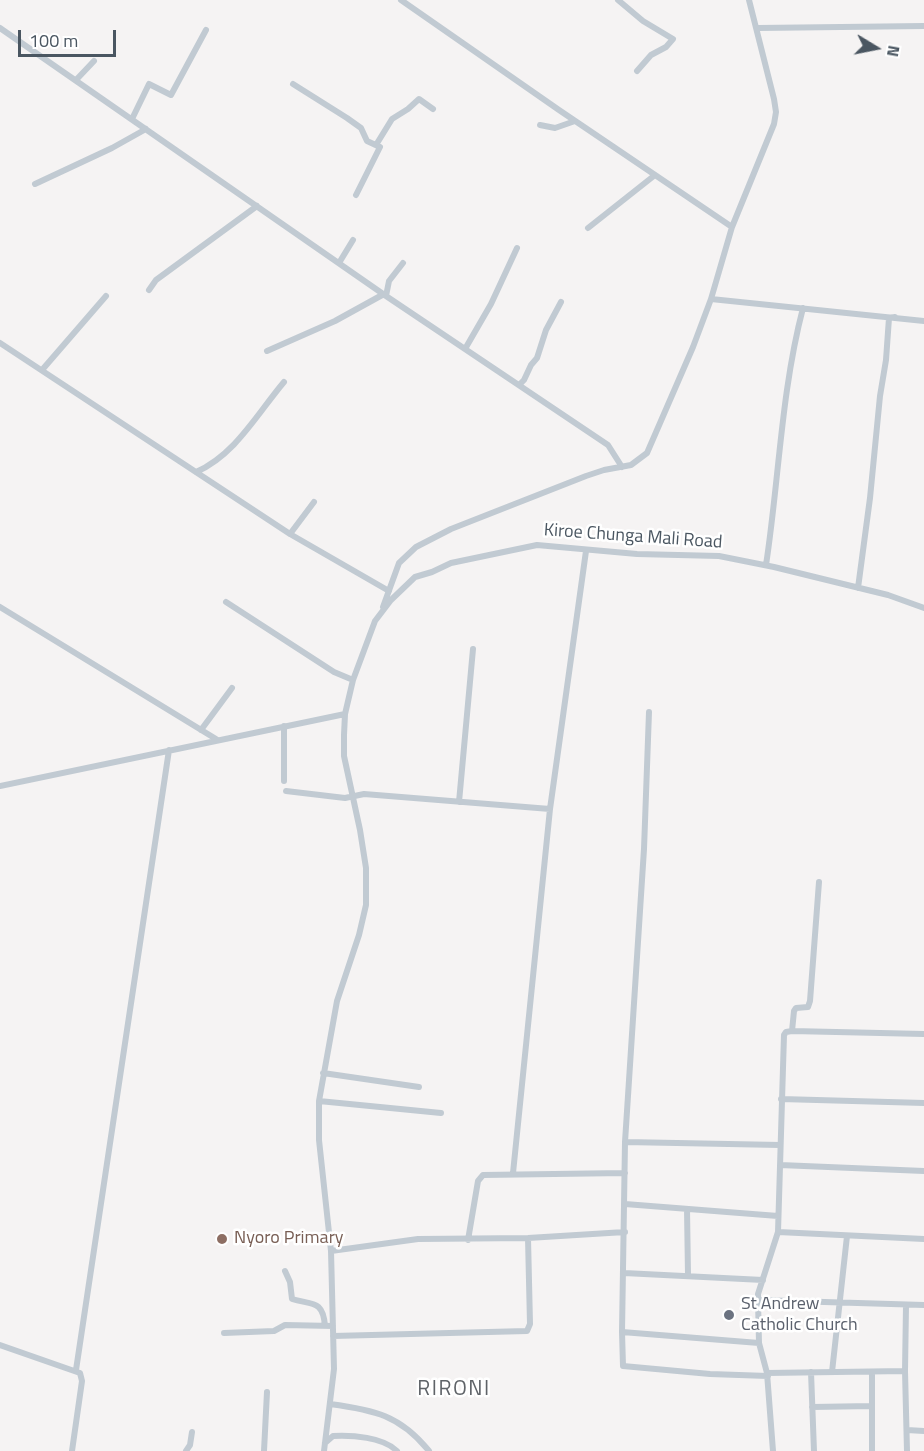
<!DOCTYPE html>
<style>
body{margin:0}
#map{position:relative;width:924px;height:1451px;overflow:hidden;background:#f5f3f3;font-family:"Titillium Web",sans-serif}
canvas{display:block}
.north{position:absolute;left:846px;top:18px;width:60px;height:60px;-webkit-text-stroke:4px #fff;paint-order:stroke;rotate:100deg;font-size:16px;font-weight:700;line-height:24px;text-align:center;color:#4a5661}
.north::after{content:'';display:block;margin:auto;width:21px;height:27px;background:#4a5661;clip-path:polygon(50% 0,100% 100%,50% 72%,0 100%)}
.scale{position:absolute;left:18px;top:30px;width:98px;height:27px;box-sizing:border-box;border:3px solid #4a5661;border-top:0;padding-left:8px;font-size:18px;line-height:21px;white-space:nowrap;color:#4a5661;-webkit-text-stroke:4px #fff;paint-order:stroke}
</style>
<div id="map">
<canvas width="924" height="1451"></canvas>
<div class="north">N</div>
<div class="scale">100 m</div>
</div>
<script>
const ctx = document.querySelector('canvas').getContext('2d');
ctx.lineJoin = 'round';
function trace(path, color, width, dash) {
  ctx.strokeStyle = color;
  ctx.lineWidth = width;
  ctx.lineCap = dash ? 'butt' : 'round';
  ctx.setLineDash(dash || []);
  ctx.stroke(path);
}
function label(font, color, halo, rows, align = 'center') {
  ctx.font = font + ' "Titillium Web",sans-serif';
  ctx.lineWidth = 5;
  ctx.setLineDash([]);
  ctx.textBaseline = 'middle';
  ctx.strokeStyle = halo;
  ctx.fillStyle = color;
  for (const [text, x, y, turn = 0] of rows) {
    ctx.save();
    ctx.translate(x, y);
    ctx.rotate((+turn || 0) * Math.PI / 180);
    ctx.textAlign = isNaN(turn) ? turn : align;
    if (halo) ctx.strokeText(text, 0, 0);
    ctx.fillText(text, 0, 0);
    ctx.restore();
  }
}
trace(new Path2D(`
 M401 0 559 110 732 227
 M618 0 643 21 673 39 666 47 651 55 637 71
 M0 28 386 296 608 445 622 467
 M758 28 924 26
 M76 80 94 61
 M293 84 347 118 361 128 367 141 380 147 356 195
 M132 119 149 84 171 95 206 30
 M540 125 555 128 575 121
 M376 145 392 119 408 109 419 99 433 109
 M35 184 112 148 146 129
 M588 228 655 175
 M339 263 353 240
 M149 290 156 280 257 206
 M386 296 389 281 403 263
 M711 299 924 321
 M0 343 290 534 389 591
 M465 349 491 304 517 248
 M267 351 335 321 384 294
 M42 370 106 296
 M519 385 524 380 531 365 537 358 546 330 561 302
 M196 472C235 455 257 414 284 382
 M290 534 314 502
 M766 565C779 480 781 392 803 308
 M858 588 870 498 880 396 886 360 889 318 895 317
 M226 602 334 672 353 680
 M0 607 216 739
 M383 607 399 563 416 547 451 529 586 476 604 470 631 465 647 453 693 347 711 299 732 227 774 124 776 112 774 99 749 0
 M201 730 232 688
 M284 781V726
 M0 786 345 714
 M286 791 345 798 364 794 550 809
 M459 802 473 649
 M792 1031 794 1011 796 1008 808 1007 810 1001 819 882
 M323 1073 419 1087
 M781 1099 924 1103
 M319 1101 441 1113
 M625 1142 644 849 649 712
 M780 1165 924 1171
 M513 1173 550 809 586 551
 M625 1204 778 1216
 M687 1209 688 1275
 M778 1232 924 1239
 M468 1240 478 1181 483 1175 625 1173
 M331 1251 418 1239 528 1238 625 1232
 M285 1271 290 1282 292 1299C311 1305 323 1299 325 1326
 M624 1273 763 1280
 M758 1300 924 1305
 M906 1306 905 1371 907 1451
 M622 1332 623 1366 710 1374 768 1376
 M224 1333 274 1331 285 1325 333 1326
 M333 1336 527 1331 530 1324 528 1238
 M759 1343 622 1332 625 1142 780 1145
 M0 1345 80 1373 82 1381 72 1451
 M76 1370 169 750
 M811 1372 814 1451
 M832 1372 847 1236
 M872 1372V1451
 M767 1373 905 1371
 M330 1404C374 1410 400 1415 429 1451
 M812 1407 872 1406
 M907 1430 924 1431
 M325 1443 333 1436C352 1435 383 1437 397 1451
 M186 1451 190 1445 192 1432
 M264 1451 267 1392
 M324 1451 334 1369 331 1251 319 1140V1101L337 1001 359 935 366 905V868L360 830 344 756V735L345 714 353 680 375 621 391 600 415 577 432 572 451 563 537 545 637 554 719 556 774 567 888 595 924 608
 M773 1451 767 1373 759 1343 758 1300V1294L778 1232 784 1035 786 1032 792 1031 924 1034`), '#c1cad2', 6);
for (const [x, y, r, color] of [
 [222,1239,6,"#8d6e63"],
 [729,1315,6,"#6b7280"]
]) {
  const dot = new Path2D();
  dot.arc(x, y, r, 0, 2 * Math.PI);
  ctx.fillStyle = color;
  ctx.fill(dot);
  trace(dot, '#fff', 2);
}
label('18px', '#4a5661', '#fff', [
 ["Kiroe Chunga Mali Road",633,537,4]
]);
label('18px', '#785e54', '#fff', [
 ["Nyoro Primary",234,1239]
], 'left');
label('18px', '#5b616d', '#fff', [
 ["St Andrew",741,1305],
 ["Catholic Church",741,1326]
], 'left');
ctx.letterSpacing = '1.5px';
label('21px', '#5f6368', '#fff', [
 ["RIRONI",454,1390]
]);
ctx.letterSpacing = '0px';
</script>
